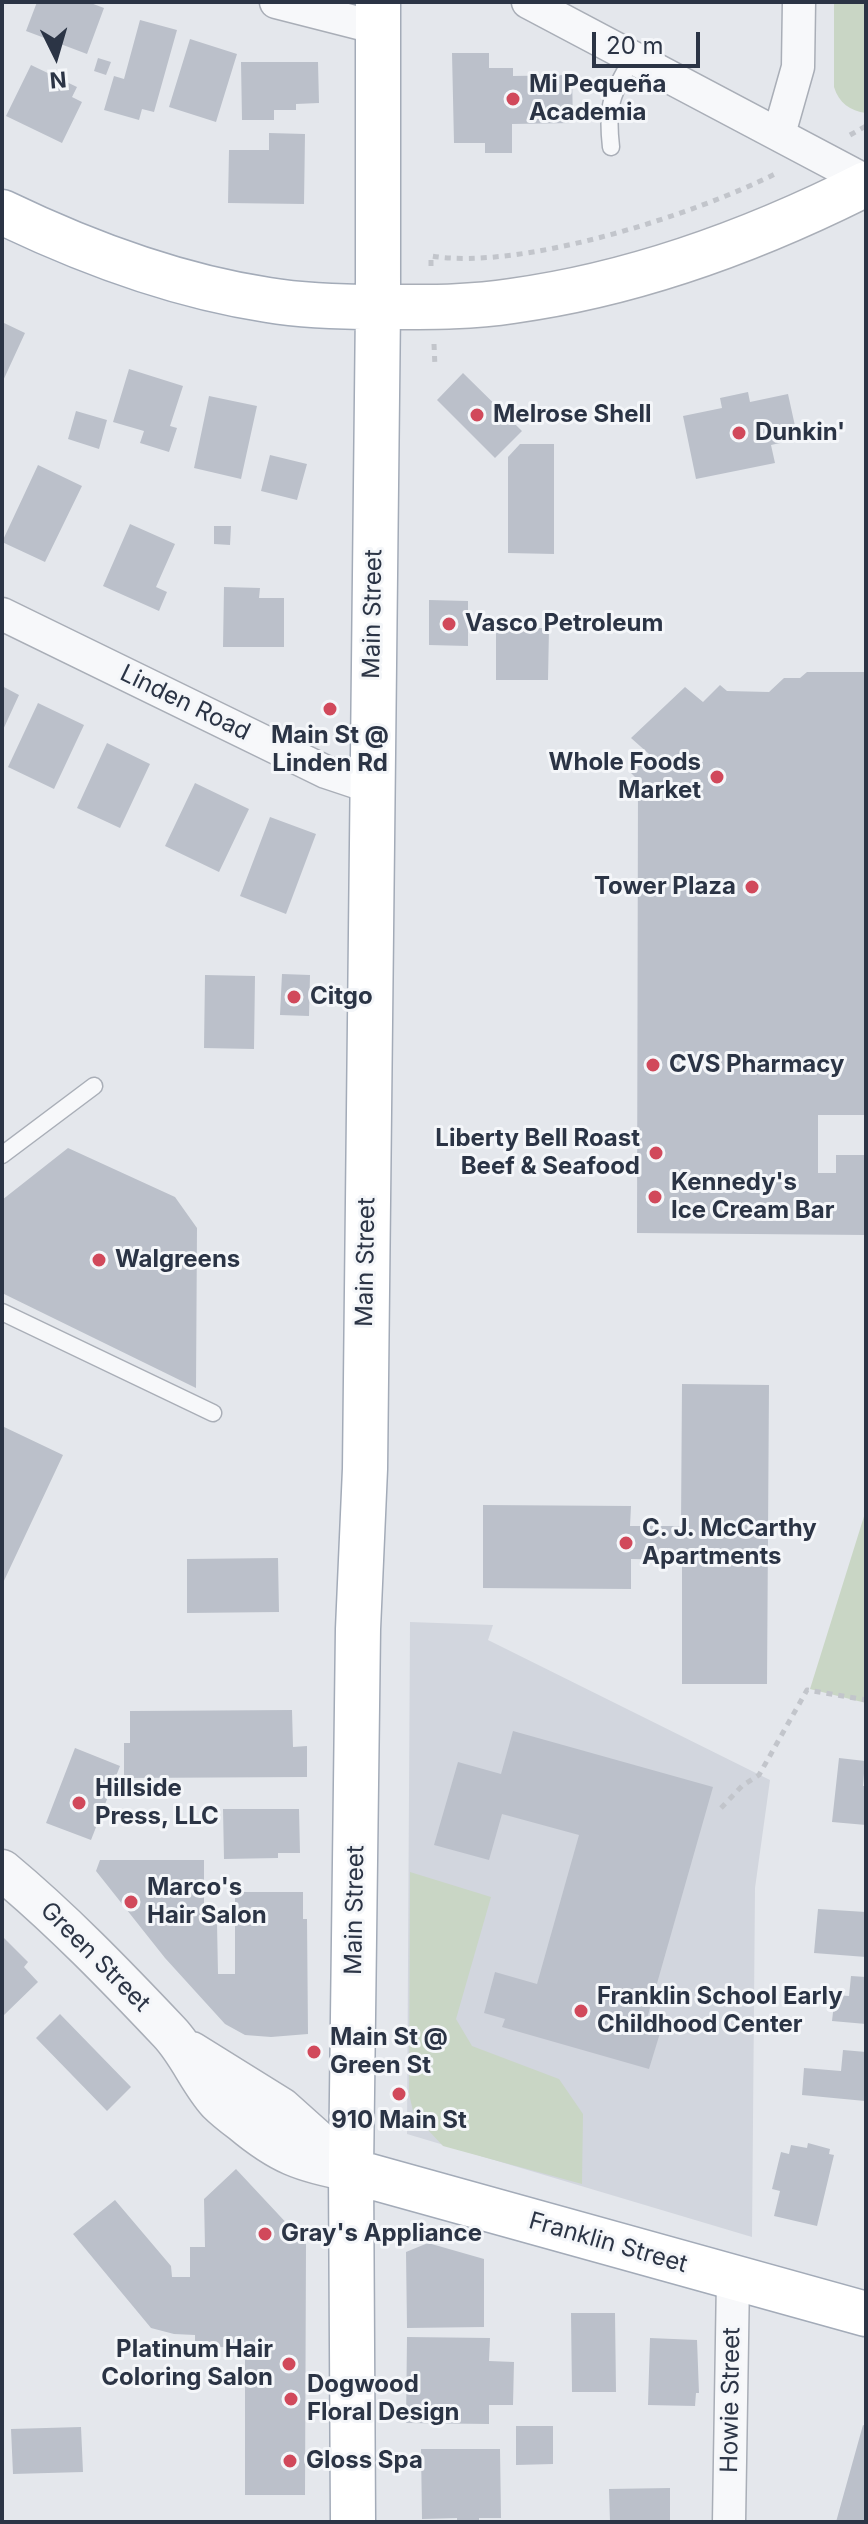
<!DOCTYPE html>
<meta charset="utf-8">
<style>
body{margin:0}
#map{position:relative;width:868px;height:2524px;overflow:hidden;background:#e4e7ec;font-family:Inter,sans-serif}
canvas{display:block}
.frame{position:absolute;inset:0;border:4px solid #2b3445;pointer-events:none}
.north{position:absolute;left:16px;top:16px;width:80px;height:80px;-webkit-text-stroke:6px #f4f6f9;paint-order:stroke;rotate:175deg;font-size:22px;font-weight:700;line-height:32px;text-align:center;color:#2b3445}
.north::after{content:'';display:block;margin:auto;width:28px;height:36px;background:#2b3445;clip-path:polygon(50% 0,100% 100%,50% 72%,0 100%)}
.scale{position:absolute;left:592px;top:32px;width:108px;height:36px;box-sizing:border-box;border:4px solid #2b3445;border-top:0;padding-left:10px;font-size:24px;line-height:28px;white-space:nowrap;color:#2b3445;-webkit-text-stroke:6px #f4f6f9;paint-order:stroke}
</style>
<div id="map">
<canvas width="868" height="2524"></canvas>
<div class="frame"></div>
<div class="north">N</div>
<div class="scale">20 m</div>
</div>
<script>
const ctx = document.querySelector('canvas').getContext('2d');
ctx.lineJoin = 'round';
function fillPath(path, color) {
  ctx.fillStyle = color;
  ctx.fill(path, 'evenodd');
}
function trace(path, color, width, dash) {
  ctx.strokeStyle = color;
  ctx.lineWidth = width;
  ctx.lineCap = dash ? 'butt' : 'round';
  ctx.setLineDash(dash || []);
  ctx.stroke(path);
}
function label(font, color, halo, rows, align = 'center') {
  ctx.font = font + ' Inter,sans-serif';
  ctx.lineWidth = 6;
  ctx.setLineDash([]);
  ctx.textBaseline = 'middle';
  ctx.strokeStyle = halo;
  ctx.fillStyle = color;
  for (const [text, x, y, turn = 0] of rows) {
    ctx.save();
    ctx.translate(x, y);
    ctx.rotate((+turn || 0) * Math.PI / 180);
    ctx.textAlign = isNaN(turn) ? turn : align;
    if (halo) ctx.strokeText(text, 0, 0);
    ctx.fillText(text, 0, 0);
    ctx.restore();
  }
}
fillPath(new Path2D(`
 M410 1622 493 1625 488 1640 770 1780 755 1888 752 2237 407 2134Z`), '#d2d6de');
fillPath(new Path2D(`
 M834 2H866V113C850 111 839 103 834 87Z
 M866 1510V1703L810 1689Z
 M410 1872 491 1897 456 2019 472 2046 559 2079 583 2114 582 2184 443 2146 414 2115 409 2094Z`), '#c9d6c5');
fillPath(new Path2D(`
 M37 2H88L104 8 87 54 26 31Z
 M140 20 177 30 154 112 142 109 139 120 104 110 114 76 124 79Z
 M190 39 237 54 216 122 169 107Z
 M452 53H489V68H513V76L572 75 573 123 512 124V153H485V143H454Z
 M98 58 111 62 106 75 94 71Z
 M241 62H318L319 103 296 104V110H274V120H242Z
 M31 65 77 87 72 97 82 102 62 143 6 116Z
 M269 133 305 134 304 204 228 203 229 150H269Z
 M2 322 25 333 2 383Z
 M129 369 183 386 170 426 177 428 169 452 140 443 144 431 113 422Z
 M463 373 522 431 495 458 437 400Z
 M748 392 750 402 788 394 795 426 789 441 771 445 775 463 696 479 683 416 722 408 720 398Z
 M209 396 257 406 241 479 194 468Z
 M76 411 107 420 99 449 68 439Z
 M520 444H554V554L508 553V457Z
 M270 455 307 464 297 500 261 491Z
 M38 465 82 486 45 562 2 542Z
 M130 524 175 544 156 587 167 592 159 611 103 586Z
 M214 526H231L230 545 214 544Z
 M224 587 260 588 259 598H284V647H223Z
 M429 600 468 601V646L429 645Z
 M496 628H549L548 680H496Z
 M807 672H866V1115H818V1173H836V1155H866V1235L637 1233 638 780 630 772 649 754 631 738 685 687 703 702 720 685 727 691 769 692 784 678H800Z
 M2 686 19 695 2 732Z
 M38 703 84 725 54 789 8 767Z
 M107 743 150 764 120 828 77 808Z
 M195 783 249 809 219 872 165 846Z
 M270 817 316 834 286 914 240 896Z
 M282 974 310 975 309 1016 280 1015Z
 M205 975 255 976 254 1049 204 1048Z
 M68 1148 175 1197 197 1228 196 1388 2 1293V1200Z
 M682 1384 769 1385 767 1684H682V1560L631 1559V1589L483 1588V1505L631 1506 630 1526H681Z
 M2 1426 63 1455 2 1585Z
 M278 1558 279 1612 187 1613V1559Z
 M292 1710 293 1747 307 1746V1777L124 1778V1743H130V1711Z
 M513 1731 713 1787 644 2029 660 2033 649 2069 502 2027 505 2019 484 2013 495 1972 537 1984 579 1835 502 1814 489 1860 434 1845 458 1762 501 1774Z
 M75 1748 120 1766 91 1840 46 1823Z
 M839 1758 865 1761 863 1786H866V1825L832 1822Z
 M223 1809H299L300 1853H278V1858L224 1859Z
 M100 1860H204V1923H217L218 1974H235V1892H303V1919H307L308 2034 271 2037 245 2035 225 2024 165 1958 96 1871Z
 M818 1909 866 1912V1957L814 1953Z
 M2 1936 28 1962 24 1967 38 1982 2 2017Z
 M851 1976 866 1977V2024L832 2021 835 1995 849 1996Z
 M60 2014 131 2087 107 2111 36 2038Z
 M843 2050 866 2052 865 2101 802 2095 804 2068 841 2071Z
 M808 2143 830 2149 829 2154 834 2155 817 2226 774 2216 780 2191 772 2189 781 2152 789 2154 791 2145 807 2148Z
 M236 2169 306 2244 305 2495H245V2348L195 2346V2335L174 2334 151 2328 73 2234 115 2200 171 2266 172 2277H190V2247H205L204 2199Z
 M428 2243 484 2259V2327L407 2328 406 2252Z
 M571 2313H615L616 2392H572Z
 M407 2337 490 2338 489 2361 514 2362 513 2405H489V2424L406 2423Z
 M650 2338 697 2340 699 2393H696L695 2406 648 2405Z
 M863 2425 866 2426V2522H836Z
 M516 2426H553V2464L516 2465Z
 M81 2427 83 2472 13 2474 11 2429Z
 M421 2449H500L501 2518H479V2522H457V2518L422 2519Z
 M670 2488V2522H610L609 2489Z`), '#bbc0ca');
const service = new Path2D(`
 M611 147C606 104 612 94 634 56
 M2 1155 94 1086
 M2 1312 213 1413`);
const minor = new Path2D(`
 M276 2 378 28
 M528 2 866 181
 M779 134 798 67 799 2
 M2 614 326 772 371 787
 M729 2522 733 2279`);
const tertiary = new Path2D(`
 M2 1870C61 1919 116 1976 169 2032 189 2053 199 2081 218 2102 225 2109 234 2116 242 2122 280 2154 302 2162 351 2171
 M191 2052 281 2108 348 2168`);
const secondary = new Path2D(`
 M378 307C423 307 468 308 512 301 636 284 755 240 866 184`);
const primary = new Path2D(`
 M2 212C85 252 176 286 268 300 304 306 341 307 378 307
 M351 2171 866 2314
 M353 2522 351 2171 358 1629 365 1469 378 307V2`);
trace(service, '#a9aeb7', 19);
trace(minor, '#a9aeb7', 35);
trace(tertiary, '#a9aeb7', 43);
trace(secondary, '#a9aeb7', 47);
trace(primary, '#a3abb8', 47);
trace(new Path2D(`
 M850 135 866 126
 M431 266V256C521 271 696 214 777 173
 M434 344 435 367
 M721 1808 742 1786 759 1775 807 1690 866 1700`), '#c2c5cb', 5, [6, 6]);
trace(service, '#f7f8fa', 16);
trace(minor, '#f7f8fa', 32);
trace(tertiary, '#f7f8fa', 40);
trace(secondary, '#fff', 44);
trace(primary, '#fff', 44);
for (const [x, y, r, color] of [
 [513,99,8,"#d1495b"],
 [477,415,8,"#d1495b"],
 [739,433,8,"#d1495b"],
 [449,624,8,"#d1495b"],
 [330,709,8,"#d1495b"],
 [717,777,8,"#d1495b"],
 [752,887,8,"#d1495b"],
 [294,997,8,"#d1495b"],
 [653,1065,8,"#d1495b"],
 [656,1153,8,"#d1495b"],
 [655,1197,8,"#d1495b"],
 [99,1260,8,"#d1495b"],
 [626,1543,8,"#d1495b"],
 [79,1803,8,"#d1495b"],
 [131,1902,8,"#d1495b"],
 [581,2011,8,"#d1495b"],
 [314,2052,8,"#d1495b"],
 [399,2094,8,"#d1495b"],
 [265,2234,8,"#d1495b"],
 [289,2364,8,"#d1495b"],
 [291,2399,8,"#d1495b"],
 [290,2461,8,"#d1495b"]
]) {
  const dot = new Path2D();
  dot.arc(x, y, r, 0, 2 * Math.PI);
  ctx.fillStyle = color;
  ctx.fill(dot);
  trace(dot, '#f4f6f9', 3);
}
label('bold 24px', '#2b3445', '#f4f6f9', [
 ["Mi Pequeña",529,85],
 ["Academia",529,113],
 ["Melrose Shell",493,415],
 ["Dunkin'",755,433],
 ["Vasco Petroleum",465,624],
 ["Main St @",330,736,"center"],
 ["Linden Rd",330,764,"center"],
 ["Whole Foods",701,763,"right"],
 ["Market",701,791,"right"],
 ["Tower Plaza",736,887,"right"],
 ["Citgo",310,997],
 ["CVS Pharmacy",669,1065],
 ["Liberty Bell Roast",640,1139,"right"],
 ["Beef & Seafood",640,1167,"right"],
 ["Kennedy's",671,1183],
 ["Ice Cream Bar",671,1211],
 ["Walgreens",115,1260],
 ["C. J. McCarthy",642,1529],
 ["Apartments",642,1557],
 ["Hillside",95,1789],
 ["Press, LLC",95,1817],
 ["Marco's",147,1888],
 ["Hair Salon",147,1916],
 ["Franklin School Early",597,1997],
 ["Childhood Center",597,2025],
 ["Main St @",330,2038],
 ["Green St",330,2066],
 ["910 Main St",399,2121,"center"],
 ["Gray's Appliance",281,2234],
 ["Platinum Hair",273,2350,"right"],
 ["Coloring Salon",273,2378,"right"],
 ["Dogwood",307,2385],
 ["Floral Design",307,2413],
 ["Gloss Spa",306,2461]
], 'left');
label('24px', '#2b3445', '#f4f6f9', [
 ["Main Street",373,614,-89],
 ["Linden Road",185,703,26],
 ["Main Street",366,1262,-89],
 ["Main Street",355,1910,-89],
 ["Green Street",95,1957,45],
 ["Franklin Street",608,2243,16],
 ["Howie Street",731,2400,-89]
]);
</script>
